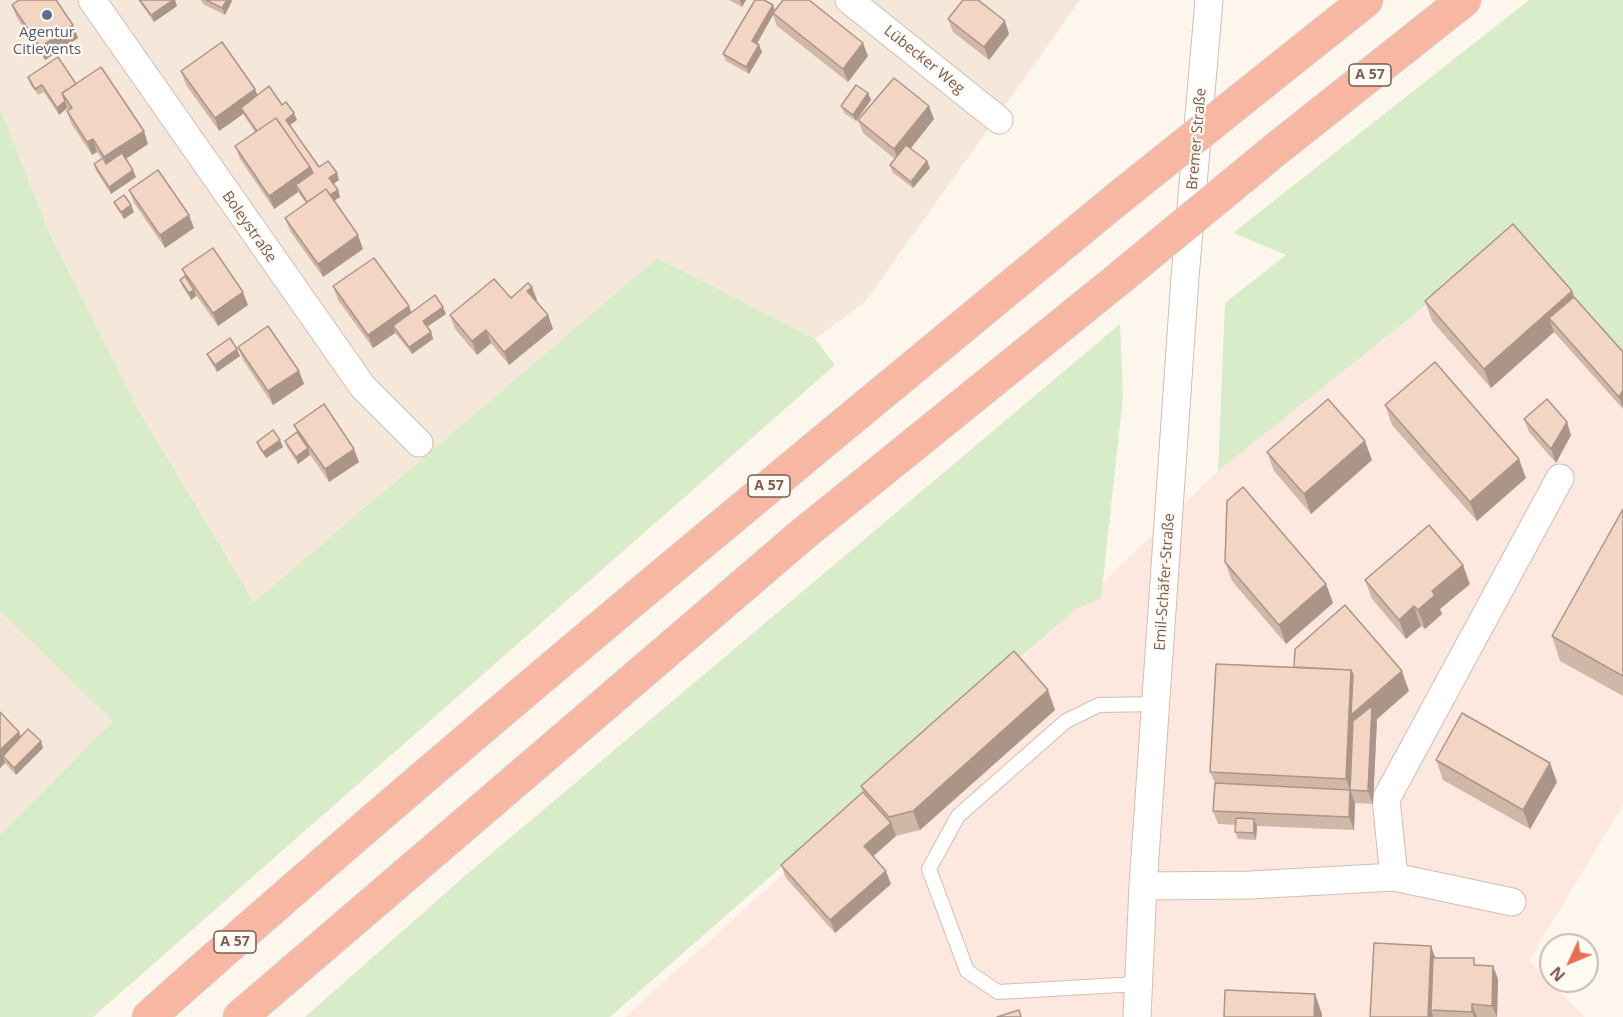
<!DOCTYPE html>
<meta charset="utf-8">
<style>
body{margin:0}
#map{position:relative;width:1623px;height:1017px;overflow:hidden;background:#fdf6ec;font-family:"Open Sans",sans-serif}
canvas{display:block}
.north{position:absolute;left:1539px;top:933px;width:60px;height:60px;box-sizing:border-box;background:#fffaf3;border:2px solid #cabbb1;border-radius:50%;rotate:226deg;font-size:16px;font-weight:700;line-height:24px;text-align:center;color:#7a5c4d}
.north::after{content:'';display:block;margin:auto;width:21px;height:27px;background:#e76f51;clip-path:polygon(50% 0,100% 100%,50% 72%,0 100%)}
</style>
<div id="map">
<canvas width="1623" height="1017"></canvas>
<div class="north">N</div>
</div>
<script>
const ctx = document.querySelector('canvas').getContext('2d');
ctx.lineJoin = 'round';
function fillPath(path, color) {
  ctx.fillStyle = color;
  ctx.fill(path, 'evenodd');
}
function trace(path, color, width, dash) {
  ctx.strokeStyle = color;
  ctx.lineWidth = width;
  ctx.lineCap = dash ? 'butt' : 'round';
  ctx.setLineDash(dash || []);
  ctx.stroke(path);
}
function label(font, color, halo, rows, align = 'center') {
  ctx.font = font + ' "Open Sans",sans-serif';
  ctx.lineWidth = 4.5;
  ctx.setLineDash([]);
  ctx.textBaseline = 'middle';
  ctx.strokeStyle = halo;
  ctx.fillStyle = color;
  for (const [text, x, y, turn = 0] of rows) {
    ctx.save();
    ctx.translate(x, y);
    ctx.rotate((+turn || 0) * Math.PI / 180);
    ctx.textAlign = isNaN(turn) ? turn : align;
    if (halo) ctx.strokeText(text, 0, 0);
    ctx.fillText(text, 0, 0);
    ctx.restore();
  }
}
fillPath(new Path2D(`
 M0 0H1080L866 301 815 339 657 258 254 602 139 411 50 234 0 108Z
 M0 611 114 721 0 834Z`), '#f5e8da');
fillPath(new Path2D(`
 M1514 236 1623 335V805L1529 960 1584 1017H625L1076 609 1218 471Z`), '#fde8e0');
fillPath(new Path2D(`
 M1529 0H1623V357L1513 236 1218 471 1225 303 1286 255 1233 233Z
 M0 108 50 234 139 411 254 602 657 258 815 339 835 365 93 1017H0V834L113 721 0 611Z
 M1120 324 1123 397 1101 598 1076 609 610 1017H305L466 875Z`), '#d8ecc9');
const service = new Path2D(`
 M1138 984 998 992 967 971 929 869 958 816 1066 721 1099 705 1157 704`);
const minor = new Path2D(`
 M92 0 363 387 419 443
 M849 0 999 120
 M1394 877 1386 799 1560 478
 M1143 886 1251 885 1394 877 1512 902
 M1137 1017 1143 886 1185 277 1209 0`);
const motorway = new Path2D(`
 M1262 83 1366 0
 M1275 150 1464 0
 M149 1017C464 736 790 469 1116 200
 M240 1017 802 535 1121 277`);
trace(service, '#d1beb0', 16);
trace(minor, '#d1beb0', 29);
trace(motorway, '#dad1cd', 35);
trace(service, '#fff', 14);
trace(minor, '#fff', 27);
trace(motorway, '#f7b7a3', 33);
const motorwayBridge = new Path2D(`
 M1116 200 1262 83
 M1121 277 1275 150`);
trace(motorwayBridge, '#dad1cd', 35, []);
trace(motorwayBridge, '#f7b7a3', 33);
fillPath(new Path2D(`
 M138 0H175L177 6 154 22Z
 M201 0H231L232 1 225 15 203 4Z
 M729 0H746L742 7Z
 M12 5 73 25 78 38 45 60 17 18Z
 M773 5 775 10 868 56 848 82 777 26 773 15 757 44 762 52 749 74 726 61 723 54Z
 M948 19 1009 34 989 60 953 32Z
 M181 71 255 89 257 95 282 105 297 120 290 125 319 167 339 180 333 184 338 190 340 197 334 200 363 249 323 277 290 231 285 218 306 203 298 192 274 209 240 159 235 146 255 132 243 114 219 131 186 85Z
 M28 77 76 84 148 144 126 159 136 177 111 194 96 171 94 164 102 159 97 152 92 155 72 125 67 111 69 110 67 108 59 115 44 92 38 95 30 84Z
 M868 93 871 100 856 121 844 113 841 106Z
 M934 119 911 148 930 168 913 188 892 172 890 165 895 159 863 133 858 120Z
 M129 190 194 228 165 248 134 203Z
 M114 202 134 212 124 219 117 209Z
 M182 269 248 305 218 326 196 295V296L191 300 182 286 180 280 185 276Z
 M333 286 409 306 411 313 446 314 427 327 431 332 433 339 412 354 395 333 373 348 338 300Z
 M532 287 537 300 536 301 548 315 553 329 509 365 491 343 477 355 455 329 450 315 511 298Z
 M1572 291 1574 297 1623 352V409L1554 332 1491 388 1432 321 1425 301Z
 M238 347 299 371 304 384 273 405 243 360Z
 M207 354 240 356 217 372 210 361Z
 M1385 405 1526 478 1477 521 1392 425Z
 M1524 419 1571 435 1556 463 1529 432Z
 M294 425 359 462 329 482 309 453 310 455 298 464 287 447 285 441 297 432Z
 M257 442 283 447 266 458 259 448Z
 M1267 452 1372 460 1311 514 1274 471Z
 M1623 509V696L1560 661 1552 636Z
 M1225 562 1326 584 1333 603 1286 644 1232 581Z
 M1365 580 1470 584 1440 609 1442 614 1425 629 1421 626 1406 639 1372 599Z
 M1409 691 1377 719 1373 804 1355 803 1354 830 1257 826 1256 840 1238 839 1235 832 1236 825 1218 824 1213 811 1215 783 1210 772Z
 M1055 710 920 830 896 836 873 856 891 884 835 933 786 878 781 865 863 792 861 786Z
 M0 712 19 732 21 737 43 748 16 775 5 763 0 768Z
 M1436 760 1557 782 1530 829 1443 780Z
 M1435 958 1477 965 1498 979 1497 1017H1370Z`), '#d1b7a8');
fillPath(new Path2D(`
 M173 0H175L177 6 154 22 151 15Z
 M227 0H231L232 1 225 15 222 8Z
 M740 0H746L742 7Z
 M773 5 775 12 773 13V15L754 48 752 41Z
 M1005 21 1009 34 989 60 984 47Z
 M73 25 78 38 45 60 40 47Z
 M863 43 868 56 848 82 843 69Z
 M759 45 762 52 749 74 746 67Z
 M255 89 260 102 241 108 243 114 219 131 215 118Z
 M868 93 871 100 856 121 853 115Z
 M65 101 67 108 59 115 57 108Z
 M929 106 934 119 899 163 894 149Z
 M294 113 297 120 288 126 286 120Z
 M144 131 148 144 109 170 104 157Z
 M93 139 97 152 92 155 87 142Z
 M927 161 930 168 913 188 911 182Z
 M310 167 315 180 296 185 298 192 274 209 269 196Z
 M133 170 136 177 111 194 109 187Z
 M337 173 339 180 332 185 329 178Z
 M338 190 340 197 314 214 311 207Z
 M131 205 134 212 124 219 121 212Z
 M189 215 194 228 165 248 160 235Z
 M358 235 363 249 323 277 318 264Z
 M532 287 537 300 532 304 527 291Z
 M194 290 196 296 191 300 189 293Z
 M1572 291 1579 310 1549 318 1554 332 1491 388 1484 369Z
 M243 292 248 305 218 326 213 313Z
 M409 306 414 320 393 326 395 333 373 348 368 335Z
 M443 307 446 314 425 328 423 321Z
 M548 315 553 329 509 365 504 352Z
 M486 330 491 343 477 355 472 341Z
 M431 332 433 339 412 354 409 347Z
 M237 349 240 356 217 372 215 365Z
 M299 371 304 384 273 405 268 391Z
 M1623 390V408L1619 397Z
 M1567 422 1571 435 1556 463 1551 449Z
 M280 440 283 447 266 458 263 452Z
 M1365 441 1372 460 1311 514 1304 494Z
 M308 448 310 455 298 464 296 457Z
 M354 449 359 462 329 482 325 469Z
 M1519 459 1526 478 1477 521 1470 502Z
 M1463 565 1470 584 1440 609 1442 614 1425 629 1418 610 1432 591Z
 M1326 584 1333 603 1286 644 1279 625Z
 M1414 606 1421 626 1406 639 1399 620Z
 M1351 670 1402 671 1409 691 1377 719 1373 804 1368 791 1350 790 1346 779Z
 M1048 690 1055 710 920 830 913 811Z
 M19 732 24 745 3 756 5 763 0 768V750Z
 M41 741 43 748 16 775 14 768Z
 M1550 763 1557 782 1530 829 1523 810Z
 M1350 790 1355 803 1354 830 1349 817Z
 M1254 819 1257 826 1256 840 1254 833Z
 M891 823 896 836 869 860 864 846Z
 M886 871 891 884 835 933 830 920Z
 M1431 946 1438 965 1431 1010 1433 1017H1428Z
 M1493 966 1498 979 1497 1017 1492 1006Z
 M1315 994 1322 1014V1017H1314Z
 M1472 1004 1477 1017H1474L1472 1012Z`), '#aa9588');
const building = new Path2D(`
 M19 0H56L73 25 40 47 12 5Z
 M140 0H173L151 15Z
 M206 0H227L222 8Z
 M755 0H764L773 5 752 41 759 45 746 67 723 54Z
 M783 0H809L863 43 843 69 773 13Z
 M963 0H978L1005 21 984 47 948 19Z
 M222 42 255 89 215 118 181 71Z
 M58 57 76 84 62 93 65 101 57 108 42 85 35 89 28 77Z
 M101 67 144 131 104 157 93 139 87 142 67 111 72 108 62 93Z
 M894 78 929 106 894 149 858 120Z
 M856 85 868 93 853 115 841 106Z
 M269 86 282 105 286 102 294 113 286 120 319 167 328 161 337 173 329 178 338 190 330 195 326 189 307 202 296 185 313 173 310 167 276 118 257 131 241 108Z
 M276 118 310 167 269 196 235 146Z
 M906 145 927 161 911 182 890 165Z
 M122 153 133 170 109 187 94 164 103 158 106 164Z
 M158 170 189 215 160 235 129 190Z
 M326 189 358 235 318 264 285 218Z
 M124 195 131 205 121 212 114 202Z
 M1513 224 1572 291 1484 369 1425 301Z
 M213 248 243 292 213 313 182 269Z
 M374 258 409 306 368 335 333 286Z
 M185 276 194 290 189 293 180 280Z
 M494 279 511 298 528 283 532 287 527 291 548 315 504 352 486 330 472 341 450 315Z
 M435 295 443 307 423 321 431 332 409 347 393 326Z
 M1574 297 1623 352V390L1619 397 1549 318Z
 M268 326 299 371 268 391 238 347Z
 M230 338 237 349 215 365 207 354Z
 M1435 362 1519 459 1470 502 1385 405Z
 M1328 399 1365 441 1304 494 1267 452Z
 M1547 399 1567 422 1551 449 1524 419Z
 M324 404 354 449 325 469 294 425Z
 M273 430 280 440 263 452 257 442Z
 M297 432 308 448 296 457 285 441Z
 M1243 487 1326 584 1279 625 1225 562 1227 501Z
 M1623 509V676L1552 636Z
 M1429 525 1463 565 1432 591 1435 595 1418 610 1414 606 1399 620 1365 580Z
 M1345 605 1402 671 1351 715 1353 675 1351 670 1294 667 1295 649Z
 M1014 651 1048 690 913 811 889 817 861 786Z
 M1216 664 1351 670 1346 779 1210 772Z
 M1372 706 1368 791 1350 790 1353 721Z
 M0 712 19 732 0 750Z
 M1462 713 1550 763 1523 810 1436 760Z
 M28 729 41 741 14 768 3 756Z
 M1215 783 1350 790 1349 817 1213 811Z
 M863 792 891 823 864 846 886 871 830 920 781 865Z
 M1236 818 1254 819V833L1235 832Z
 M1374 943 1431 946 1428 1017H1370Z
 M1433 958H1474V965L1493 966 1492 1006 1472 1004V1012L1431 1010Z
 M1225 990 1315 994 1314 1017H1224Z
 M1019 1010 1021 1017H997Z`);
fillPath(building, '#f3d5c3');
trace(building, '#aa9588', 1.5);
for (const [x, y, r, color] of [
 [47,15,6,"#5c6f8a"]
]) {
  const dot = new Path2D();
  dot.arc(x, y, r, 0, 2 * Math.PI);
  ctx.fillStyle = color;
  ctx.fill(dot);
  trace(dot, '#fffaf3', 2);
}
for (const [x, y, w] of [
 [1370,75,42],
 [769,486,42],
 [235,942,42]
]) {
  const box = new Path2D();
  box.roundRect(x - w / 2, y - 11, w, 22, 4.5);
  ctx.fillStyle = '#fffaf3';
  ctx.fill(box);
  trace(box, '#7a5c4d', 1.5);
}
label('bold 14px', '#7a5c4d', null, [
 ["A 57",1370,75],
 ["A 57",769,486],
 ["A 57",235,942]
]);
label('15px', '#4e5e75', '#fffaf3', [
 ["Agentur",47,33],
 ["Citievents",47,50]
]);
label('15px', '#7a5c4d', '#fffaf3', [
 ["Lübecker Weg",924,60,39],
 ["Bremer Straße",1197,139,-85],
 ["Boleystraße",249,227,55],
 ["Emil-Schäfer-Straße",1165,582,-86]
]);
</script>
